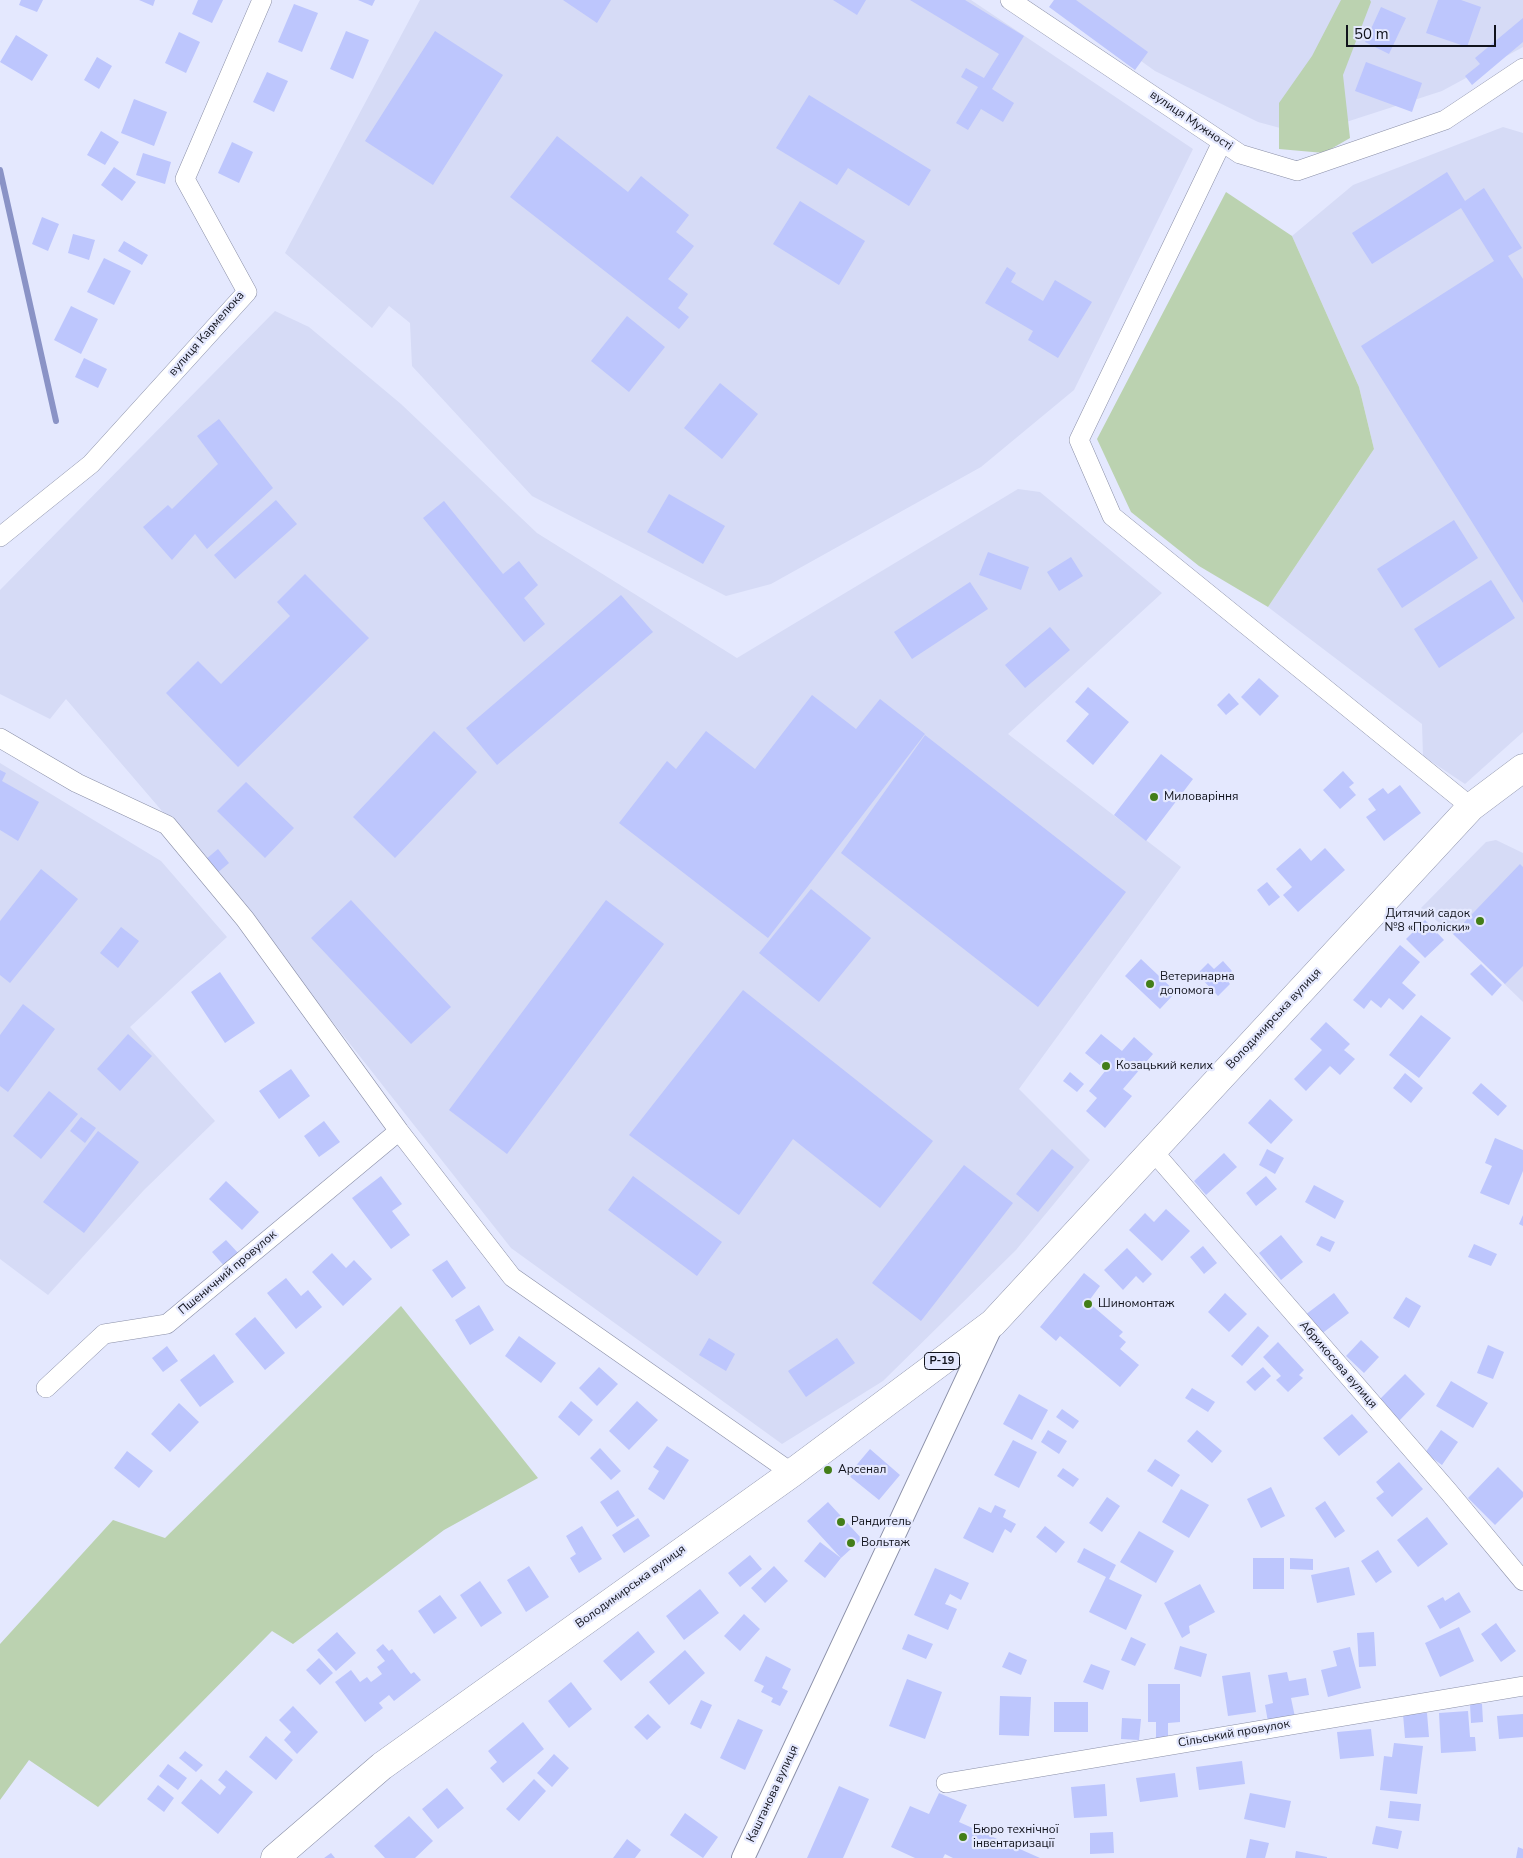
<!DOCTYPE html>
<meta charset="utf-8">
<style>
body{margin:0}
#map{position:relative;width:1523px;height:1858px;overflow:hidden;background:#e4e8fe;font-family:"Nunito Sans",sans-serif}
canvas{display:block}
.scale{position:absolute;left:1346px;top:25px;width:150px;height:22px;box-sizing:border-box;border:2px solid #11131c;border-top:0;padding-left:6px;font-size:15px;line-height:18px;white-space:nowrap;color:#11131c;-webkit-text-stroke:4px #e4e8fe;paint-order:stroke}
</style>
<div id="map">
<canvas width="1523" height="1858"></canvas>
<div class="scale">50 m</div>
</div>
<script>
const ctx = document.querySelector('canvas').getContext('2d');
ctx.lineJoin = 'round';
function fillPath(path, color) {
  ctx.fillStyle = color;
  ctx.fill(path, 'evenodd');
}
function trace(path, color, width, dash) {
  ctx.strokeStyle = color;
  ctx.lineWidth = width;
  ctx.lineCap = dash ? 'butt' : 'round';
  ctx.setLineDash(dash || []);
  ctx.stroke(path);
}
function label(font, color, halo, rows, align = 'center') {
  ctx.font = font + ' "Nunito Sans",sans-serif';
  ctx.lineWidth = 4.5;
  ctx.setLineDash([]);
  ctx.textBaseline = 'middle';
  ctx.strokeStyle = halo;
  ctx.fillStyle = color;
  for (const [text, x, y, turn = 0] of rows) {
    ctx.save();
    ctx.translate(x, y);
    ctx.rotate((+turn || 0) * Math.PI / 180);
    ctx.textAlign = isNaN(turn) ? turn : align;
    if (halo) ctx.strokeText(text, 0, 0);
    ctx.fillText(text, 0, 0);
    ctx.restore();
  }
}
fillPath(new Path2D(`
 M420 0H971L1193 149 1074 390 981 467 771 584 726 596 532 496 412 366 410 323 389 306 372 328 285 253Z
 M1056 0H1523V47L1442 91 1306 135 1258 122 1155 71Z
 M1503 127 1523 133V732L1465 784 1423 756 1422 724 1268 607 1374 449 1359 387 1292 236 1353 185Z
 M275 311 309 327 401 404 537 533 737 658 1018 489 1040 492 1162 593 1008 734 1181 867 1019 1089 1090 1160 1016 1250 883 1381 782 1444 511 1248 216 874 66 699 50 719 0 694V590Z
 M0 763 161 861 227 937 130 1027 215 1121 144 1190 48 1295 0 1259Z
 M1496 840 1523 853V1002L1453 934 1421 908 1486 842Z`), '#d6dbf6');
fillPath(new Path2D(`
 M1341 0H1370L1371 2 1343 75 1350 138 1324 153 1279 149V103L1312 56Z
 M1226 192 1292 236 1359 387 1374 449 1268 607 1199 566 1131 512 1097 439Z
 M401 1306 538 1478 444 1530 293 1644 272 1631 98 1807 29 1760 0 1800V1644L113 1520 165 1538Z`), '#bbd2b0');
trace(new Path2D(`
 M0 170 56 421`), '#8a93c6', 6);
fillPath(new Path2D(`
 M21 0H43L37 12 19 5Z
 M139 0H155L153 6Z
 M198 0H223L212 23 192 14Z
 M358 0H375L372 6Z
 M563 0H611L597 23Z
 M833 0H866L857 15Z
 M910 0H965L1024 36 992 89 1014 103 1003 122 981 109 968 130 956 123 978 87 961 77 966 68 984 78 999 54Z
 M1054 0H1076L1148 52 1135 70 1049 7Z
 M1438 0H1461L1481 7 1467 47 1426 33Z
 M294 4 318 13 302 52 278 42Z
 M1381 7 1406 18 1389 54 1365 42Z
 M1523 18V42L1472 85 1465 76 1480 64 1475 58Z
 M346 31 369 40 353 79 330 69Z
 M435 31 503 75 433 185 365 141Z
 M179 32 200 42 186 73 165 63Z
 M16 35 48 55 32 81 0 62Z
 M97 57 112 66 99 89 84 80Z
 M1366 62 1422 83 1412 112 1355 91Z
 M267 72 288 81 274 112 253 102Z
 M809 95 931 170 909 206 848 168 837 185 776 148Z
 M134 99 167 112 154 146 121 133Z
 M101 131 119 142 105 165 87 155Z
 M557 136 628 192 641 176 689 215 676 232 694 246 668 279 688 294 678 308 689 317 679 329 510 197Z
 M232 142 253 152 239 183 218 173Z
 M143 153 171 162 165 184 136 175Z
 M114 167 136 182 122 201 101 185Z
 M1447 172 1465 201 1484 188 1522 248 1508 256 1523 279V603L1361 346 1494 261 1461 208 1372 264 1352 233Z
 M800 201 865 241 839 285 773 244Z
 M42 217 59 224 48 251 32 244Z
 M73 234 95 240 89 260 68 253Z
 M124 241 148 255 142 265 118 251Z
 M104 258 131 271 114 305 87 292Z
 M1007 267 1016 273 1011 282 1043 301 1055 280 1092 302 1058 358 1028 340 1033 331 985 303Z
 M71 306 98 319 81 354 54 340Z
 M627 316 665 347 629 392 591 361Z
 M84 358 107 369 98 388 75 377Z
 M720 383 758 414 722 459 684 428Z
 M219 419 273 488 207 549 195 534 172 560 143 527 168 505 172 509 218 464 197 436Z
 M669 494 725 526 703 564 647 532Z
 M276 500 297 524 235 579 214 555Z
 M444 501 503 574 519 561 538 585 524 598 545 624 524 642 423 518Z
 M1454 520 1478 558 1402 608 1377 569Z
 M988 552 1029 567 1021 590 979 575Z
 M1071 557 1083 576 1059 591 1047 572Z
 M305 574 369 638 238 767 166 693 198 661 221 684 290 616 277 602Z
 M1491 580 1515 618 1439 668 1414 629Z
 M970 582 988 609 912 659 894 632Z
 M621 595 653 632 497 765 466 728Z
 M1050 627 1070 650 1025 688 1005 665Z
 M1259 678 1279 696 1260 716 1241 697Z
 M1088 687 1129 722 1093 765 1066 741 1089 714 1075 702Z
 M1229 693 1239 704 1226 715 1217 705Z
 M812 695 856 729 880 699 925 734 768 938 619 823 667 761 676 769 706 731 755 769Z
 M434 731 477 772 395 858 353 817Z
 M925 735 1126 892 1038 1007 841 853Z
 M1161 754 1193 779 1146 841 1114 815Z
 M0 770 6 773 2 781 39 802 18 841 0 830Z
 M1343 771 1354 783 1349 787 1356 795 1340 809 1323 790Z
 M246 782 294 828 265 858 217 811Z
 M1400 785 1421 813 1384 841 1366 817 1376 810 1368 799 1383 788 1388 794Z
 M1300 848 1311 861 1325 848 1345 870 1298 912 1283 895 1292 887 1276 869Z
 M218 849 229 863 216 874 205 860Z
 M1520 864 1523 867V966L1505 984 1453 934Z
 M41 869 78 899 10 983 0 975V921Z
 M1267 882 1280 897 1269 906 1257 890Z
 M811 889 871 938 819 1002 759 953Z
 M351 900 451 1007 411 1044 311 938Z
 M606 900 664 944 507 1154 449 1110Z
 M1425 920 1444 940 1425 958 1406 939Z
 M121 927 139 941 118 968 100 953Z
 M1400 945 1420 962 1402 983 1416 995 1403 1010 1389 998 1381 1008 1371 1000 1364 1009 1353 1000Z
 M1141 959 1176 992 1160 1009 1125 976Z
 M1223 961 1232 971 1225 978 1230 984 1218 996 1197 974 1208 963 1214 969Z
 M1481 964 1502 985 1492 996 1470 974Z
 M220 972 255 1023 225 1043 191 992Z
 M743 990 933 1141 880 1208 793 1139 739 1215 629 1135Z
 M23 1004 55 1029 8 1092 0 1086V1035Z
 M1421 1015 1451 1038 1419 1078 1389 1055Z
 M1326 1022 1350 1044 1344 1050 1355 1059 1340 1075 1330 1066 1306 1091 1294 1079 1322 1050 1310 1039Z
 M128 1034 152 1056 120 1091 97 1069Z
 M1101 1034 1122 1051 1134 1037 1153 1054 1123 1089 1132 1096 1105 1128 1086 1111 1097 1098 1089 1091 1106 1070 1085 1053Z
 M291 1069 310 1096 279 1119 259 1091Z
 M1070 1072 1084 1084 1077 1092 1063 1081Z
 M1405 1073 1423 1088 1411 1103 1393 1088Z
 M1481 1083 1507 1106 1498 1116 1472 1093Z
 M49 1091 78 1114 41 1159 13 1136Z
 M1270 1099 1293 1120 1271 1144 1248 1123Z
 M81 1117 96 1128 85 1143 70 1131Z
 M324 1121 340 1142 319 1157 304 1136Z
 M98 1131 139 1162 84 1233 43 1202Z
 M1495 1138 1523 1150V1171L1509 1205 1480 1193 1492 1166 1485 1163Z
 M1052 1149 1074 1167 1038 1212 1016 1194Z
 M1267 1149 1284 1158 1275 1174 1259 1165Z
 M1224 1153 1237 1167 1206 1195 1194 1181Z
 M964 1165 1013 1203 921 1321 872 1283Z
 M381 1176 402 1204 392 1211 410 1235 391 1249 352 1198Z
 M633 1176 722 1242 697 1276 608 1210Z
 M1266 1176 1277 1189 1256 1206 1246 1193Z
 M226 1181 259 1212 242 1230 209 1199Z
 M1314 1185 1344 1201 1335 1219 1305 1202Z
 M1166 1209 1190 1231 1162 1261 1129 1230 1145 1213 1154 1222Z
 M1523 1215V1226L1519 1224Z
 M1281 1235 1303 1262 1281 1280 1259 1253Z
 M1321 1236 1335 1242 1330 1252 1316 1245Z
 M226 1240 240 1255 226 1268 212 1252Z
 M1474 1244 1497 1254 1491 1266 1468 1257Z
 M1203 1246 1217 1263 1204 1274 1190 1257Z
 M1127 1248 1152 1274 1143 1283 1136 1276 1123 1290 1104 1270Z
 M332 1253 346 1268 354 1260 372 1279 343 1306 312 1272Z
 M447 1260 466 1288 452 1298 432 1270Z
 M1084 1273 1100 1286 1088 1302 1123 1332 1119 1336 1126 1342 1120 1349 1139 1365 1120 1387 1060 1336 1056 1341 1040 1327Z
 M286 1278 301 1296 308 1290 322 1307 296 1329 267 1293Z
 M1225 1293 1247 1314 1229 1332 1208 1312Z
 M1334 1293 1349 1313 1320 1335 1305 1315Z
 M1406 1297 1421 1306 1409 1328 1393 1318Z
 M479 1305 494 1330 470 1345 455 1320Z
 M255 1317 285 1353 265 1370 235 1334Z
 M1258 1326 1269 1336 1242 1366 1231 1356Z
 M519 1336 556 1363 541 1383 505 1356Z
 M709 1338 735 1354 726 1371 699 1355Z
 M837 1338 855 1363 806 1397 788 1371Z
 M1361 1340 1379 1357 1364 1373 1346 1356Z
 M1278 1342 1304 1370 1299 1375 1303 1378 1288 1392 1276 1380 1281 1376 1263 1357Z
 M1488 1345 1504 1352 1493 1379 1477 1373Z
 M167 1346 178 1361 163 1372 152 1358Z
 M214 1354 234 1382 200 1407 180 1380Z
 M599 1367 618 1384 597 1406 579 1388Z
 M1263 1367 1271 1376 1255 1391 1246 1382Z
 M1405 1374 1425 1394 1398 1422 1377 1402Z
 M1451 1381 1488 1403 1473 1428 1436 1406Z
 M1192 1388 1215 1402 1208 1412 1185 1398Z
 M1019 1394 1048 1410 1032 1440 1003 1424Z
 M571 1401 593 1420 579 1436 558 1417Z
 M637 1401 658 1420 629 1450 609 1431Z
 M179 1403 199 1422 170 1452 151 1434Z
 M1062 1409 1079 1421 1073 1429 1056 1417Z
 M1352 1414 1368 1432 1339 1456 1323 1438Z
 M1048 1430 1067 1441 1059 1454 1041 1442Z
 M1197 1430 1222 1451 1212 1463 1187 1441Z
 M1441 1430 1458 1442 1442 1465 1425 1453Z
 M1013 1440 1037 1452 1019 1488 994 1475Z
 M667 1446 689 1460 664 1500 648 1489 659 1471 653 1467Z
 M600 1448 621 1471 611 1480 590 1458Z
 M870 1449 900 1475 879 1500 848 1475Z
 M127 1451 153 1471 139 1488 114 1468Z
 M1155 1459 1180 1475 1172 1487 1147 1471Z
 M1399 1462 1423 1489 1392 1517 1376 1498 1384 1492 1376 1482Z
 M1498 1467 1523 1492V1497L1495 1525 1468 1498Z
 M1063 1468 1079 1479 1073 1487 1057 1476Z
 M1271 1487 1285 1516 1261 1528 1247 1499Z
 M1181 1489 1209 1505 1189 1538 1162 1522Z
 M618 1490 635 1516 617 1527 600 1502Z
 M1107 1497 1120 1506 1102 1532 1089 1523Z
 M1325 1501 1345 1531 1335 1538 1315 1508Z
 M828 1502 862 1539 841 1558 825 1578 804 1561 820 1542 841 1558 807 1521Z
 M995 1505 1006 1510 1003 1517 1016 1524 1011 1533 1005 1529 993 1553 963 1538 979 1507 991 1513Z
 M1427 1517 1448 1544 1418 1567 1397 1540Z
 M638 1518 650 1536 624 1553 612 1535Z
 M582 1526 602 1559 579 1573 570 1558 576 1554 566 1536Z
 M1045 1526 1065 1542 1056 1553 1036 1537Z
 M1139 1531 1174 1551 1156 1583 1120 1562Z
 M1084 1548 1116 1565 1109 1579 1142 1595 1126 1630 1089 1612 1106 1577 1077 1562Z
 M1378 1550 1392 1572 1376 1583 1361 1561Z
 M750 1555 762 1569 740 1587 728 1573Z
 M1253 1558H1284V1589H1253Z
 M1290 1558 1313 1559V1570L1290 1569Z
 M529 1566 549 1597 526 1612 507 1580Z
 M774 1566 788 1581 765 1603 751 1588Z
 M1349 1567 1355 1595 1317 1603 1311 1575Z
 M935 1568 969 1583 961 1600 950 1594 945 1604 957 1609 948 1630 914 1615Z
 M480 1581 502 1613 481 1627 460 1595Z
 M1200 1584 1215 1612 1189 1626 1190 1633 1182 1638 1164 1603Z
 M700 1589 719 1613 684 1640 666 1616Z
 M1459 1592 1471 1612 1440 1629 1427 1606 1443 1597 1445 1601Z
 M440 1595 457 1618 434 1634 418 1611Z
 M744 1614 760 1629 740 1651 724 1636Z
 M1496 1623 1516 1651 1501 1662 1481 1634Z
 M1459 1627 1474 1661 1440 1677 1425 1643Z
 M638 1631 655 1652 621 1681 603 1661Z
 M337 1632 356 1653 336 1671 317 1650Z
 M1374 1632 1376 1666 1359 1667 1357 1633Z
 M908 1634 933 1644 926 1659 902 1649Z
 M1131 1637 1146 1644 1135 1666 1121 1660Z
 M383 1644 389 1651 392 1649 411 1674 414 1672 421 1680 394 1701 389 1695 379 1703 383 1708 365 1722 335 1682 351 1670 360 1682 367 1677 371 1682 382 1674 377 1667 385 1661 376 1650Z
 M1180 1646 1207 1654 1201 1677 1174 1669Z
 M1350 1647 1361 1688 1328 1697 1321 1670 1337 1666 1333 1651Z
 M685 1650 705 1673 669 1705 649 1682Z
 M1009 1652 1027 1660 1021 1675 1002 1667Z
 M766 1656 791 1669 782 1688 788 1691 780 1706 771 1702 773 1698 761 1692 764 1686 754 1681Z
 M319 1658 333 1673 320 1685 306 1670Z
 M1091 1664 1110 1671 1103 1690 1083 1682Z
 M1250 1672 1256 1712 1228 1716 1222 1676Z
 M1287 1672 1289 1681 1306 1678 1309 1695 1291 1698 1295 1717 1268 1722 1265 1705 1273 1703 1268 1675Z
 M907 1679 942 1692 925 1739 889 1726Z
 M571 1682 592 1709 569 1728 548 1701Z
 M1148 1684H1180V1722L1168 1723V1739H1156V1722H1148Z
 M1000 1696 1031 1697 1029 1736 999 1735Z
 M701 1700 712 1705 701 1729 690 1724Z
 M1054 1702H1088V1732H1054Z
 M1470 1704H1482L1483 1722 1471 1723Z
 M293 1706 318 1732 297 1754 284 1740 291 1732 279 1720Z
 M1468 1711 1470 1737H1475L1476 1751 1441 1753 1439 1713Z
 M1427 1713 1429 1737 1405 1738 1403 1714Z
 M648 1714 661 1727 647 1740 634 1727Z
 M1523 1714V1737L1499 1739 1497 1716Z
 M1122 1718 1141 1719 1139 1740 1121 1739Z
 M738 1719 763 1730 745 1770 720 1758Z
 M523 1722 544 1749 503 1783 490 1768 497 1762 488 1751Z
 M1371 1729 1374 1756 1340 1759 1337 1732Z
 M266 1736 293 1760 276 1780 249 1757Z
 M1394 1743 1423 1746 1417 1794 1380 1790 1384 1756 1392 1757Z
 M185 1751 203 1765 196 1772 179 1758Z
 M554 1754 569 1768 552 1787 537 1773Z
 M1242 1761 1245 1784 1199 1790 1196 1767Z
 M168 1764 187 1778 178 1790 159 1776Z
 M226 1770 253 1792 218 1834 181 1803 201 1779 220 1795 226 1787 218 1780Z
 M1175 1773 1178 1797 1140 1802 1136 1778Z
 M534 1779 546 1791 519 1821 506 1809Z
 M1105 1784 1107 1816 1074 1818 1071 1787Z
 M158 1785 174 1798 164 1812 147 1799Z
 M839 1786 869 1799 843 1858H807Z
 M447 1788 464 1808 438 1829 422 1809Z
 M939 1793 967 1805 959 1822 1040 1858H953L945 1854 943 1858H915L891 1847 910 1806 929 1814Z
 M1250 1793 1291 1801 1285 1828 1244 1819Z
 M1390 1801 1421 1804 1419 1821 1388 1818Z
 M685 1813 718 1837 703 1858 670 1835Z
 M409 1816 433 1841 415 1858H385L374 1846Z
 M1376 1826 1402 1831 1398 1849 1372 1844Z
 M1113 1832 1114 1853 1090 1854V1833Z
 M627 1839 641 1850 635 1858H613Z
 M1250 1839 1269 1843 1265 1858H1246Z
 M1518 1847 1523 1849V1858H1516Z
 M1296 1851 1327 1857V1858H1295Z
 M331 1853 335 1858H324Z`), '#bdc6fd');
const minor = new Path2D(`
 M1010 0 1240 154 1297 171 1445 120 1523 68
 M1222 142 1079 440 1112 516 1471 807
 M0 537 91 464 247 292 185 179 262 0
 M0 738 77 783 167 825 245 919 399 1131 512 1277 792 1473
 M1152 1150 1448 1491 1523 1581
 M46 1388 104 1334 167 1324 399 1131
 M946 1783 1523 1686`);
const tertiary = new Path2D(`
 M743 1858 993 1323`);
const primary = new Path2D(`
 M275 1858 382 1766 792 1473 993 1323 1471 807 1523 768`);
trace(minor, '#8a8fa7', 20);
trace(tertiary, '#8a8fa7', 24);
trace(primary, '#8a8fa7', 29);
trace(minor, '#fff', 19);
trace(tertiary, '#fff', 22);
trace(primary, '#fff', 28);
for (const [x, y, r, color] of [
 [1154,797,5,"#437e18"],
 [1480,921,5,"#437e18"],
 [1150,984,5,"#437e18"],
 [1106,1066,5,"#437e18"],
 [1088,1304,5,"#437e18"],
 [828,1470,5,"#437e18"],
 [841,1522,5,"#437e18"],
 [851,1543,5,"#437e18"],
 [963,1837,5,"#437e18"]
]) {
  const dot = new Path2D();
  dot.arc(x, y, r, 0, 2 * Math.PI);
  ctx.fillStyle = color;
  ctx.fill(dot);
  trace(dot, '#e4e8fe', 2);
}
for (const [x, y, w] of [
 [942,1361,35]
]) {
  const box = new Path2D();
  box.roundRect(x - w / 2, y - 8.5, w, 17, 4);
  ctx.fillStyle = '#e4e8fe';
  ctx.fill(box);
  trace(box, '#11131c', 1);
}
label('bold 11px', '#11131c', null, [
 ["Р-19",942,1361]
]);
label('12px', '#11131c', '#e4e8fe', [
 ["вулиця Мужності",1191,121,34],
 ["вулиця Кармелюка",207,334,-49],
 ["Володимирська вулиця",1274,1019,-47],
 ["Пшеничний провулок",228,1273,-40],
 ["Абрикосова вулиця",1338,1365,49],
 ["Володимирська вулиця",631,1587,-36],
 ["Сільський провулок",1234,1734,-10],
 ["Каштанова вулиця",773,1794,-65]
]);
label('12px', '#11131c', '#e4e8fe', [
 ["Миловаріння",1164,797],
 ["Дитячий садок",1470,914,"right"],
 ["№8 «Проліски»",1470,928,"right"],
 ["Ветеринарна",1160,977],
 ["допомога",1160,991],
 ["Козацький келих",1116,1066],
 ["Шиномонтаж",1098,1304],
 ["Арсенал",838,1470],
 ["Рандитель",851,1522],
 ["Вольтаж",861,1543],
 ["Бюро технічної",973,1830],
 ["інвентаризації",973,1844]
], 'left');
</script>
